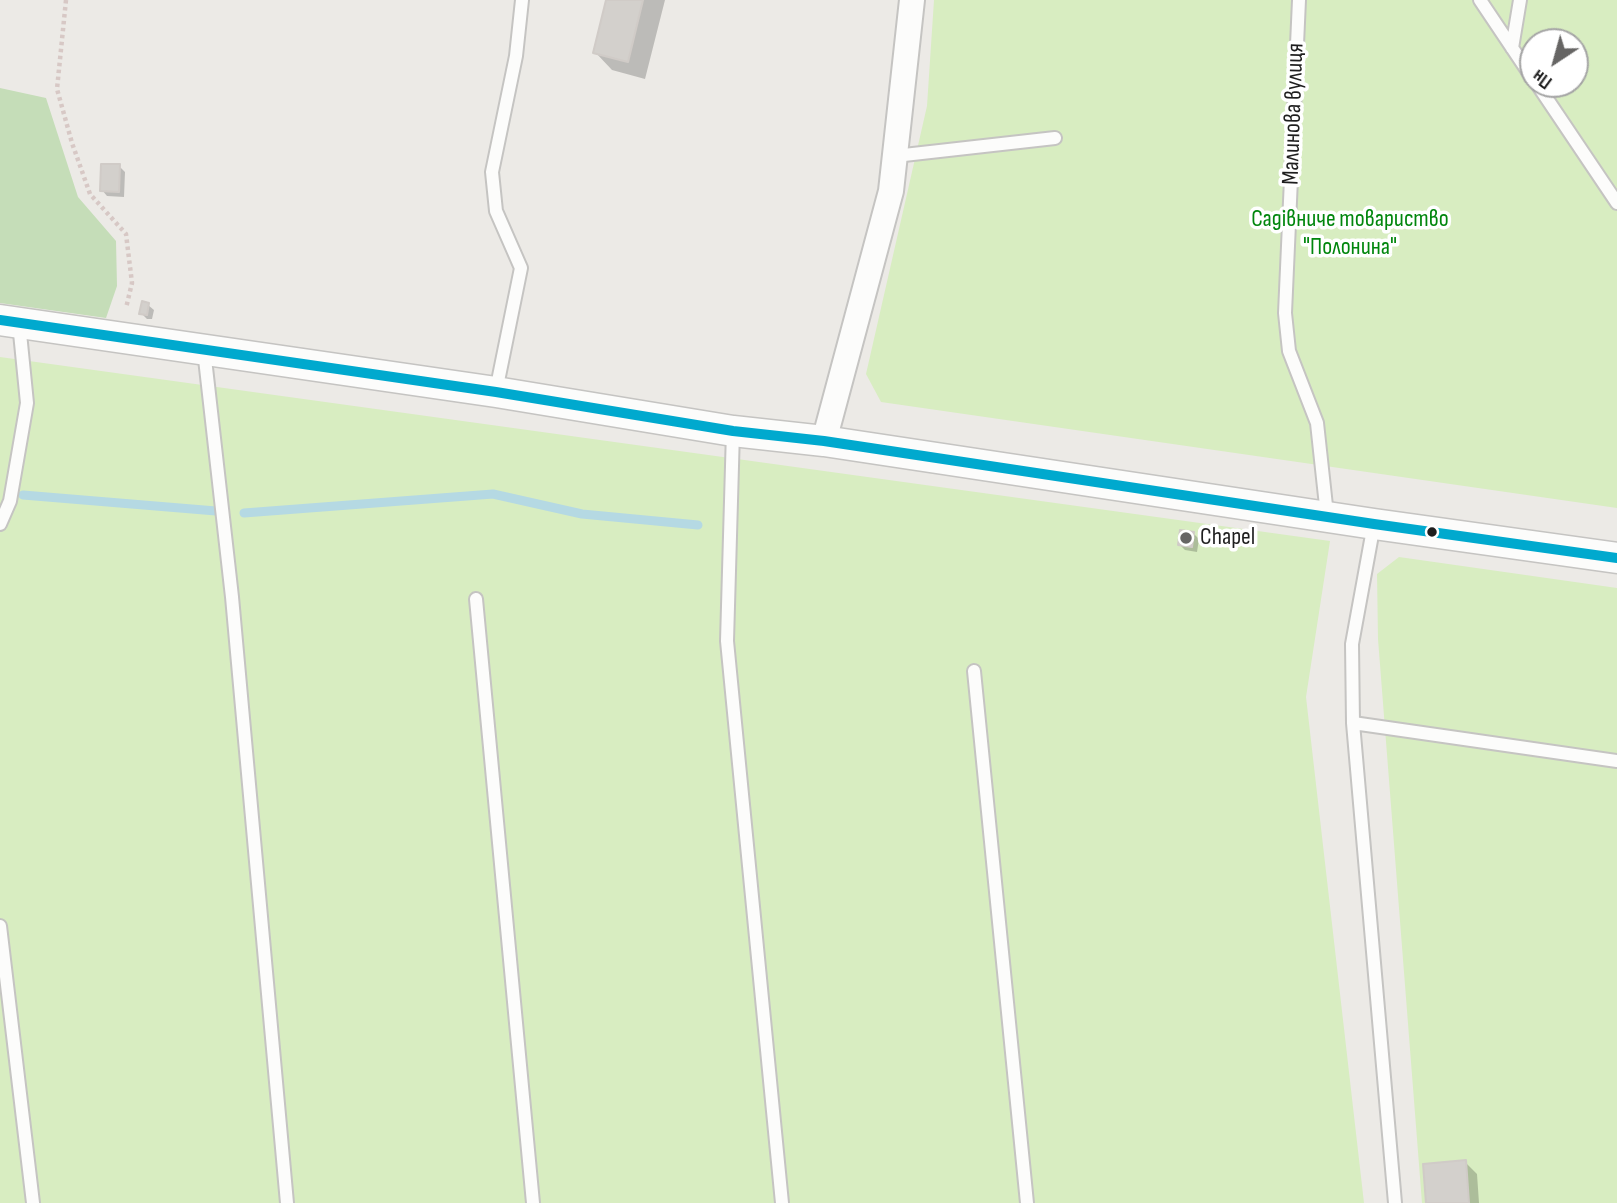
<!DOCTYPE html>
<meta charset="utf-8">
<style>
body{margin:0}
#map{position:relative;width:1617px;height:1203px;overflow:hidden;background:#eceae6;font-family:"Sofia Sans Condensed",sans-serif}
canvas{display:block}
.north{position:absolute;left:1519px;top:28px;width:70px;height:70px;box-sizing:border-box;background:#fff;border:2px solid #a5a5a5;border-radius:50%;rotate:216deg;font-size:19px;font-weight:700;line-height:28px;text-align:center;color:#1e1e1e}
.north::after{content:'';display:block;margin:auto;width:24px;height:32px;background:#666564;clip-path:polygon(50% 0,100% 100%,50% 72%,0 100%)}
</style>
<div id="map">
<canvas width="1617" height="1203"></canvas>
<div class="north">Пн</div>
</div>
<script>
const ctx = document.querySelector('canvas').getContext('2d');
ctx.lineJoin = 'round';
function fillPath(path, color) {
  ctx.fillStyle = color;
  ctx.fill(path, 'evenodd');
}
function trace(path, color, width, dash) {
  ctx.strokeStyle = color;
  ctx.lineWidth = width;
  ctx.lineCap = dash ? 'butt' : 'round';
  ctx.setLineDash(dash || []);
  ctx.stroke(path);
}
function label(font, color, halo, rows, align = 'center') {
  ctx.font = font + ' "Sofia Sans Condensed",sans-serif';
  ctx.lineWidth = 7;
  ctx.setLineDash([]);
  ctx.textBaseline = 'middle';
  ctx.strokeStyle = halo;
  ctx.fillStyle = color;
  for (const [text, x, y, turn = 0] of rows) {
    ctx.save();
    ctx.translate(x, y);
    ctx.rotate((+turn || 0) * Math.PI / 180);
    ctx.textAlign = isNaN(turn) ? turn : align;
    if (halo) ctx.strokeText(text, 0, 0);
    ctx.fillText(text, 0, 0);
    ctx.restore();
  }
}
fillPath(new Path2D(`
 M934 0H1617V508L881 402 866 374 927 106ZM1533 42H1575V84H1533Z
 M0 357 1330 541 1306 697 1364 1203H0Z
 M1399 557 1617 588V1203H1422L1378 639 1377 574Z`), '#d8edc1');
fillPath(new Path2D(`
 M0 88 46 98 78 197 116 241 117 286 106 318 0 303Z`), '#c5ddb8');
fillPath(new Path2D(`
 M608 0H665L645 79 612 70 595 52Z
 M119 166 125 172 124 197 107 196 102 190Z
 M148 305 154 310 152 319H147L141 313Z
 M1193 533 1199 539 1197 552 1185 550 1180 545Z
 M1465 1162 1477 1174 1479 1203H1428Z`), '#0003');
trace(new Path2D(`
 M23 495 216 511
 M244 513 493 494 582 514 698 525`), '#b5d9e3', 9);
const building = new Path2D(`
 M606 0H643L628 62 593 53Z
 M101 164H120L119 192 100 191Z
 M142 301 149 303 147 315 139 314Z
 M1180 530 1194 532 1192 547 1178 545Z
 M1466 1160 1469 1203H1426L1423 1164Z`);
fillPath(building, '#d3d0cc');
trace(building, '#d0cbc7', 2);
const service = new Path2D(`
 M1299 0 1285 313 1289 351 1317 423 1327 515
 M1480 0 1533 79
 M1512 48 1520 0
 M1537 84 1617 203
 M895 156 1055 138
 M204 350 232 597 287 1203
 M496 391 521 268 496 211 492 172 516 56 522 0
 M733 431 727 641 782 1203
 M0 524 10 501 27 403 19 323
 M1374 524 1352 644 1353 723 1395 1203
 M476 599 533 1203
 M974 671 1027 1203
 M1353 723 1617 761
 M0 926 33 1203`);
const minor = new Path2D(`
 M824 441 891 191 912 0`);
const tertiary = new Path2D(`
 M0 320 496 392 733 431 824 441 1374 524 1617 558`);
trace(service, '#c5c4c2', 16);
trace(minor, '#c5c4c2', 28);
trace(tertiary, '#c5c4c2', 33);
trace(new Path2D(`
 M66 0 57 89 72 143 90 194 126 234 132 283 126 308`), '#d7c8c5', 4.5, [3.5, 3.5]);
trace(service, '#fcfcfb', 12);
trace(minor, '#fcfcfb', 24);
trace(tertiary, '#fcfcfb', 30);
trace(new Path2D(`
 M0 320 496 392 733 431 824 441 1374 524 1617 558`), '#00a9ce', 10);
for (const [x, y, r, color] of [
 [1432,532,6,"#1e1e1e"],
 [1186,538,7,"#666564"]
]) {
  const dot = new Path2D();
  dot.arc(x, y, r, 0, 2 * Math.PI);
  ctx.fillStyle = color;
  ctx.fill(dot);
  trace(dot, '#fff', 2.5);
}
label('24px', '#1e1e1e', '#fff', [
 ["Малинова вулиця",1294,114,-88]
]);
label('24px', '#01860d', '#fff', [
 ["Садівниче товариство",1350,220],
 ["\"Полонина\"",1350,248]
]);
label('24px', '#1e1e1e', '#fff', [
 ["Chapel",1200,538]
], 'left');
</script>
